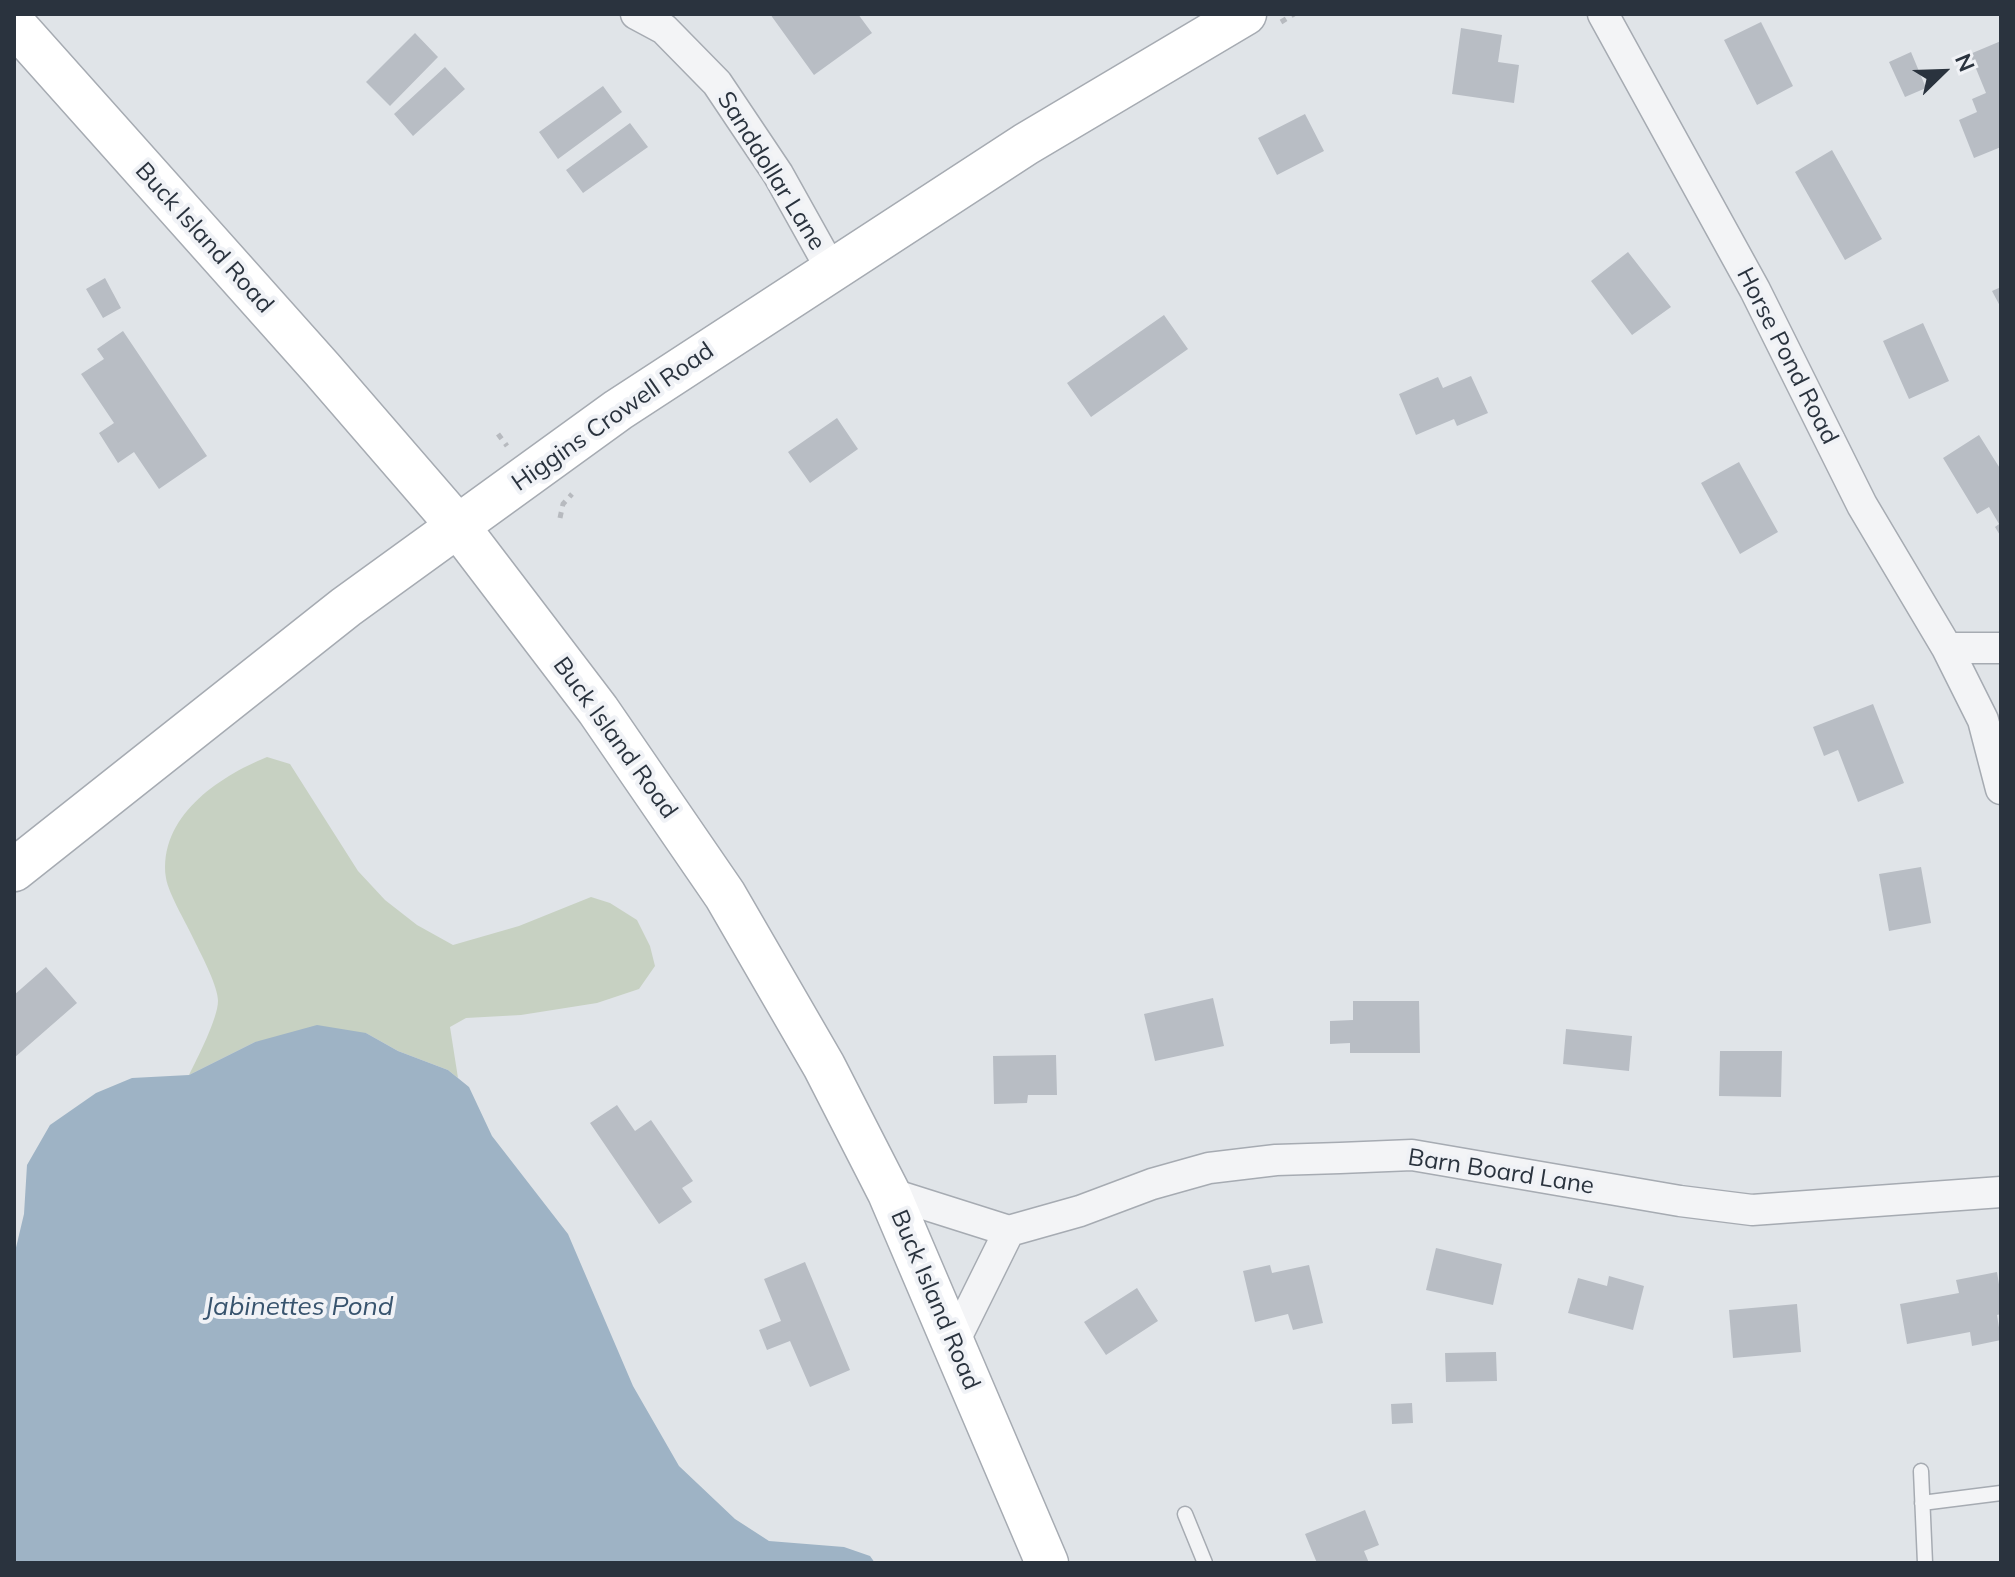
<!DOCTYPE html>
<style>
body{margin:0}
#map{position:relative;width:2015px;height:1577px;overflow:hidden;background:#e0e4e8;font-family:Mulish,sans-serif}
canvas{display:block}
.frame{position:absolute;inset:0;border:16px solid #2a333e;pointer-events:none}
.north{position:absolute;left:1903px;top:32px;width:80px;height:80px;-webkit-text-stroke:6px #f0f2f6;paint-order:stroke;rotate:67deg;font-size:22px;font-weight:700;line-height:32px;text-align:center;color:#2a333e}
.north::after{content:'';display:block;margin:auto;width:28px;height:36px;background:#2a333e;clip-path:polygon(50% 0,100% 100%,50% 72%,0 100%)}
</style>
<div id="map">
<canvas width="2015" height="1577"></canvas>
<div class="frame"></div>
<div class="north">N</div>
</div>
<script>
const ctx = document.querySelector('canvas').getContext('2d');
ctx.lineJoin = 'round';
function fillPath(path, color) {
  ctx.fillStyle = color;
  ctx.fill(path, 'evenodd');
}
function trace(path, color, width, dash) {
  ctx.strokeStyle = color;
  ctx.lineWidth = width;
  ctx.lineCap = dash ? 'butt' : 'round';
  ctx.setLineDash(dash || []);
  ctx.stroke(path);
}
function label(font, color, halo, rows, align = 'center') {
  ctx.font = font + ' Mulish,sans-serif';
  ctx.lineWidth = 8;
  ctx.setLineDash([]);
  ctx.textBaseline = 'middle';
  ctx.strokeStyle = halo;
  ctx.fillStyle = color;
  for (const [text, x, y, turn = 0] of rows) {
    ctx.save();
    ctx.translate(x, y);
    ctx.rotate((+turn || 0) * Math.PI / 180);
    ctx.textAlign = isNaN(turn) ? turn : align;
    if (halo) ctx.strokeText(text, 0, 0);
    ctx.fillText(text, 0, 0);
    ctx.restore();
  }
}
fillPath(new Path2D(`
 M267 757 290 764 358 871 385 900 417 925 453 945 519 926 591 897 610 903 637 920 650 946 655 966 639 989 597 1003 521 1015 466 1018 450 1027 458 1078 448 1070 398 1051 366 1033 255 1042 189 1075C197 1059 218 1018 218 1001 218 987 203 958 196 944 189 928 168 893 166 878 158 817 218 777 267 757Z`), '#c7d1c2');
fillPath(new Path2D(`
 M317 1025 366 1033 398 1051 448 1070 469 1087 492 1136 568 1234 633 1386 679 1466 735 1519 769 1541 844 1547 870 1556 875 1563H14V1256L24 1214 27 1165 50 1125 96 1093 132 1078 189 1075 255 1042Z`), '#9eb3c5');
fillPath(new Path2D(`
 M770 14H858L872 33 814 75Z
 M1761 22 1793 86 1757 105 1724 40Z
 M1461 28 1502 35 1498 62 1519 65 1514 103 1452 94Z
 M415 33 438 57 390 106 366 82Z
 M2001 41V147L1974 158 1959 120 1977 112 1972 99 1986 93 1970 54Z
 M1911 52 1926 88 1905 97 1889 62Z
 M445 67 465 89 413 136 394 114Z
 M603 86 622 112 558 159 539 132Z
 M1305 114 1324 151 1277 175 1258 138Z
 M630 123 648 147 583 193 566 170Z
 M1832 150 1882 239 1845 260 1795 172Z
 M1628 252 1671 307 1632 335 1591 281Z
 M105 278 121 308 103 318 86 289Z
 M2001 287V308L1992 291Z
 M1164 315 1188 349 1091 417 1067 383Z
 M1923 323 1949 381 1909 399 1883 341Z
 M123 331 207 456 159 489 134 452 118 463 99 433 114 423 81 374 104 359 97 349Z
 M1471 376 1488 413 1457 426 1454 419 1416 435 1399 394 1438 377 1443 388Z
 M837 418 858 449 810 483 788 452Z
 M1979 435 2001 470V537L1995 527 1999 524 1989 507 1977 514 1943 458Z
 M1739 462 1778 532 1740 554 1701 483Z
 M1873 704 1904 783 1858 802 1838 750 1824 756 1813 727Z
 M1921 867 1931 923 1889 931 1879 874Z
 M46 967 77 1003 14 1058V995Z
 M1213 998 1224 1046 1155 1061 1144 1014Z
 M1353 1001H1419L1420 1053H1350V1043L1330 1044V1021L1353 1020Z
 M1566 1029 1632 1036 1629 1071 1563 1064Z
 M1720 1051H1782L1781 1097 1719 1096Z
 M1056 1055 1057 1095H1028L1027 1103 994 1104 993 1056Z
 M617 1105 635 1131 651 1120 693 1181 682 1188 692 1202 659 1224 590 1123Z
 M1436 1248 1502 1264 1493 1305 1426 1290Z
 M805 1262 850 1370 810 1387 790 1341 767 1350 759 1330 781 1321 764 1279Z
 M1270 1265 1272 1273 1309 1265 1323 1323 1293 1330 1288 1314 1255 1322 1243 1271Z
 M1997 1272 2001 1297V1314L1997 1315 2001 1340 1972 1346 1970 1332 1907 1344 1900 1304 1959 1293 1956 1280Z
 M1609 1276 1644 1286 1633 1330 1568 1313 1578 1278 1607 1286Z
 M1137 1288 1158 1321 1106 1355 1084 1322Z
 M1797 1304 1801 1352 1733 1358 1729 1310Z
 M1496 1352 1497 1381 1446 1382 1445 1353Z
 M1412 1403 1413 1423 1392 1424 1391 1404Z
 M1365 1510 1379 1545 1364 1551 1369 1563H1317L1305 1534Z`), '#b8bdc4');
const service = new Path2D(`
 M1921 1471 1925 1563
 M1922 1503 2001 1493
 M1185 1514 1205 1563`);
const minor = new Path2D(`
 M636 14 664 29 717 83 778 174 831 269
 M1603 14 1755 290 1862 505 1947 648H2001
 M1947 648 1983 720 2001 789
 M889 1193 1009 1231
 M953 1344 1009 1231 1080 1211 1152 1184 1209 1168 1276 1160 1340 1158 1412 1155 1680 1201 1752 1210 2001 1192`);
const secondary = new Path2D(`
 M14 24 322 369 457 525 598 710 725 895 824 1066 889 1193 1047 1563
 M14 870 346 607 618 410 1026 144 1245 14`);
trace(service, '#a6abb2', 17);
trace(minor, '#a6abb2', 33);
trace(secondary, '#a6abb2', 45);
trace(new Path2D(`
 M1281 22 1294 14
 M498 434 507 446
 M560 518 563 504 572 494`), '#b7babf', 5, [6, 6]);
trace(service, '#f3f4f6', 14);
trace(minor, '#f3f4f6', 30);
trace(secondary, '#fff', 42);
label('24px', '#2a333e', '#f0f2f6', [
 ["Sanddollar Lane",771,171,58],
 ["Buck Island Road",204,238,48],
 ["Horse Pond Road",1787,356,63],
 ["Higgins Crowell Road",613,417,-35],
 ["Buck Island Road",615,738,54],
 ["Barn Board Lane",1501,1172,9],
 ["Buck Island Road",935,1300,67]
]);
label('italic 26px', '#38546e', '#f0f2f6', [
 ["Jabinettes Pond",299,1307]
]);
</script>
